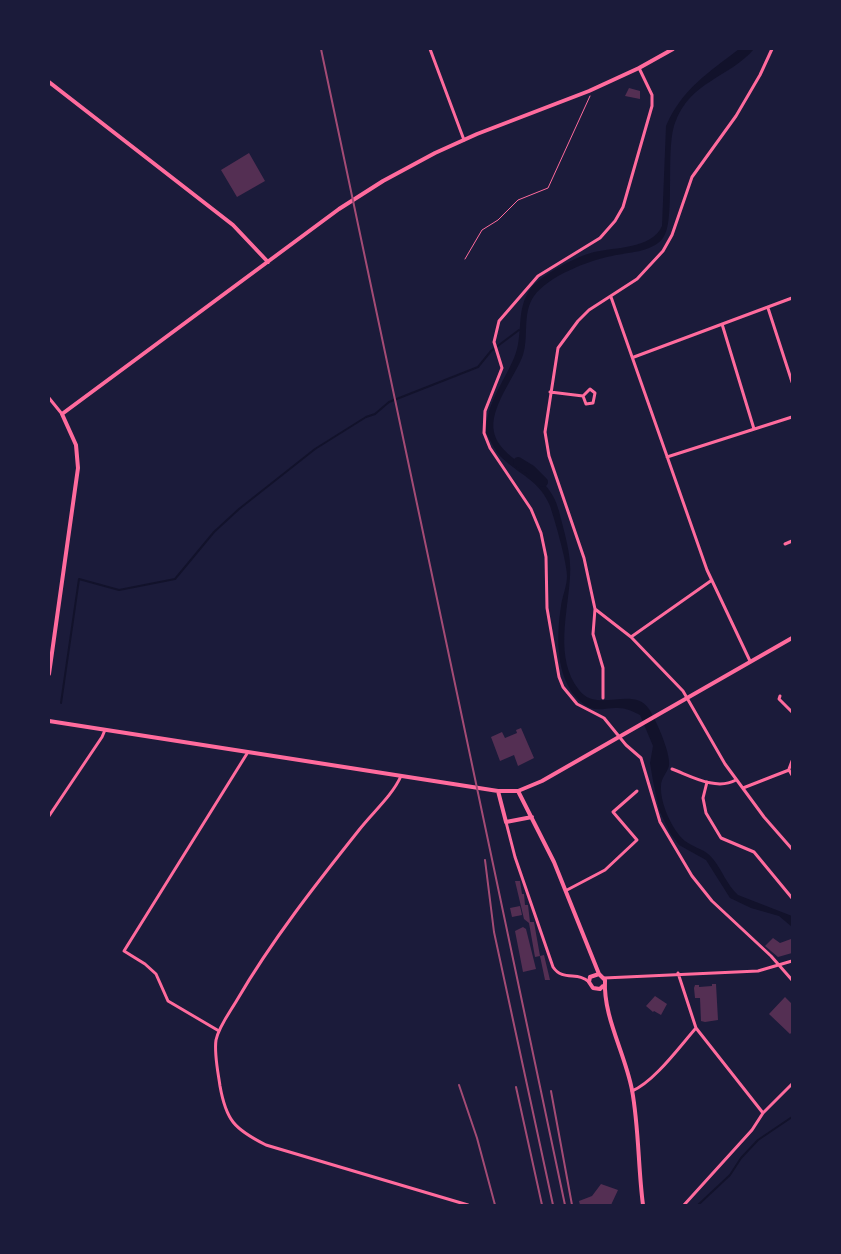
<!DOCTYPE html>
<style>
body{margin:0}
#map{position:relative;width:841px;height:1254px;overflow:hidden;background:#1b1b3a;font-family:"Alegreya Sans",sans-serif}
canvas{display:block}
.frame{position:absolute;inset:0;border:50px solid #1b1b3a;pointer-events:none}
</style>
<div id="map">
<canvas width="841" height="1254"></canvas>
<div class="frame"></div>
</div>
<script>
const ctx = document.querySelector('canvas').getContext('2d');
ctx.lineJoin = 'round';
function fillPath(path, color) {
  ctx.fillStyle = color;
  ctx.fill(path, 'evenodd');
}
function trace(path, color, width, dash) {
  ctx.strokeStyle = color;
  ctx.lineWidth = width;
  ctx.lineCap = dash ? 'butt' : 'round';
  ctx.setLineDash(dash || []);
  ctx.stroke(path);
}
fillPath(new Path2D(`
 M739 49H754C729 78 690 81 675 123 665 149 676 222 663 238 651 253 628 252 612 256 587 261 549 276 534 296 522 313 529 337 523 355 515 377 489 408 494 432 500 462 549 469 559 511 564 532 572 555 570 577 568 613 554 658 579 690 597 714 633 685 649 709 656 720 671 753 669 766 667 773 661 778 661 786 660 803 672 830 685 841 694 848 706 849 713 859 722 870 727 885 738 895L792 916V927L779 916 751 908 730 898 706 860 679 845 670 833 659 810 653 781 650 763 653 746 640 715C632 711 626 708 618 708 606 707 595 713 585 705 555 685 556 638 561 606 562 597 567 586 567 576 567 562 555 521 550 506 540 481 520 475 502 458 495 452 491 441 486 433 486 403 503 384 514 358 524 336 515 309 531 288 541 275 577 256 594 252 615 247 652 249 662 226L666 126C682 89 708 73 739 49Z`), '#12122b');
trace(new Path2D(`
 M61 703 79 579 119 590 175 579 214 532 239 509 315 449 366 417 375 414 389 402 478 367 491 351 519 330
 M698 1205 730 1175 741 1158 758 1140 792 1117`), '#12122b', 2);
trace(new Path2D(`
 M518 462 531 470 543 482`), '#12122b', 10);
fillPath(new Path2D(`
 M629 88 640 91V99L625 96Z
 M249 153 265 181 237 197 221 170Z
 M521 728 534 758 518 766 514 755 500 761 491 737 502 732 505 738 517 733 516 730Z
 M515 881H520L522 894H524L525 905H528L530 922H534L540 956 544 955 550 980H545L540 956 535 957 529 923 524 919Z
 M520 906 522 915 512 917 510 908Z
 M523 927 526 929 536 969 523 972 515 931Z
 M773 938 780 943 791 939 792 953 778 957 765 946Z
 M712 984H716L718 1020 705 1022 701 1021 700 998H695L694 988 695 985H699V987L712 986Z
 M655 996 667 1004 661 1015 654 1011 653 1012 646 1006Z
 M785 997 792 1004V1032L790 1034 769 1014Z
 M601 1184 618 1190 611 1205H580L579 1201 592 1196Z`), '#542f53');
trace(new Path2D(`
 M465 259 482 230 498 220 518 200 548 188 590 96`), '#ff6b9d', 1);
trace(new Path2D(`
 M430 49 464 140
 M772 49 760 75 736 116 692 177 672 235 663 251 637 279 589 310 578 321 558 348 545 432 549 456 584 558 595 609 631 637 683 691 725 764 764 817 792 849
 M639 68 652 95V106L623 207 615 221 600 238 538 276 499 321 494 342 502 368 485 411 484 433 490 448 531 509 541 533 546 557 547 608 559 677 563 687 577 704 604 718 626 745 641 758 660 822 692 876 712 901 771 956 792 980
 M611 297 707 570 750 661
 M768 308 792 382
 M722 324 754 429
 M634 357 792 298
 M550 392 583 396 590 389 595 393 593 403 586 404 583 396
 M49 398 62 414
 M667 457 792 417
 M785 544 792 541
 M595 609 593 634 603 668V698
 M631 637 712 580
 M780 696 779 699 792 712
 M672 769C691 776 716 791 736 780
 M789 769 792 761
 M789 770 792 775
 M401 776C392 796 373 812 359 830 316 884 272 940 237 1000 230 1012 219 1026 216 1040 214 1054 218 1072 220 1086 226 1120 234 1129 266 1145L468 1205
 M707 782 703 798 706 813 721 838 754 852 792 898
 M743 788 789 770
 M49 816 102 737 105 730
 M506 822 515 857 553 967C563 982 578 971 589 982
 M567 890 605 870 637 840 613 812 637 791
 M604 978 758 971 792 961
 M696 1028 763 1113
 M219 1031 168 1001 156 974 145 964 124 951 248 752
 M632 1091C654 1082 680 1046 696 1028L678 973
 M684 1205 752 1130 763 1113 792 1084`), '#ff6b9d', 3);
trace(new Path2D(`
 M49 82 233 225 268 262
 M49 674 78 468 76 445 62 414 339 209 383 181 435 153 477 134 589 91 639 68 673 49
 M49 721 498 791H518L542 781 792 638
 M498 791 506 822 532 817
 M518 791 554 862 599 974
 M603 986 600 989 593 988 589 982 590 977 599 974 605 980C603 1017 625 1053 632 1090 639 1128 638 1167 643 1205`), '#ff6b9d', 4);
trace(new Path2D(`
 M321 49 565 1205
 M485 860 494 932 553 1205
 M459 1085 477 1138 495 1205
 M516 1087 542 1205
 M551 1091 572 1205`), '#a44b75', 2);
</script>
